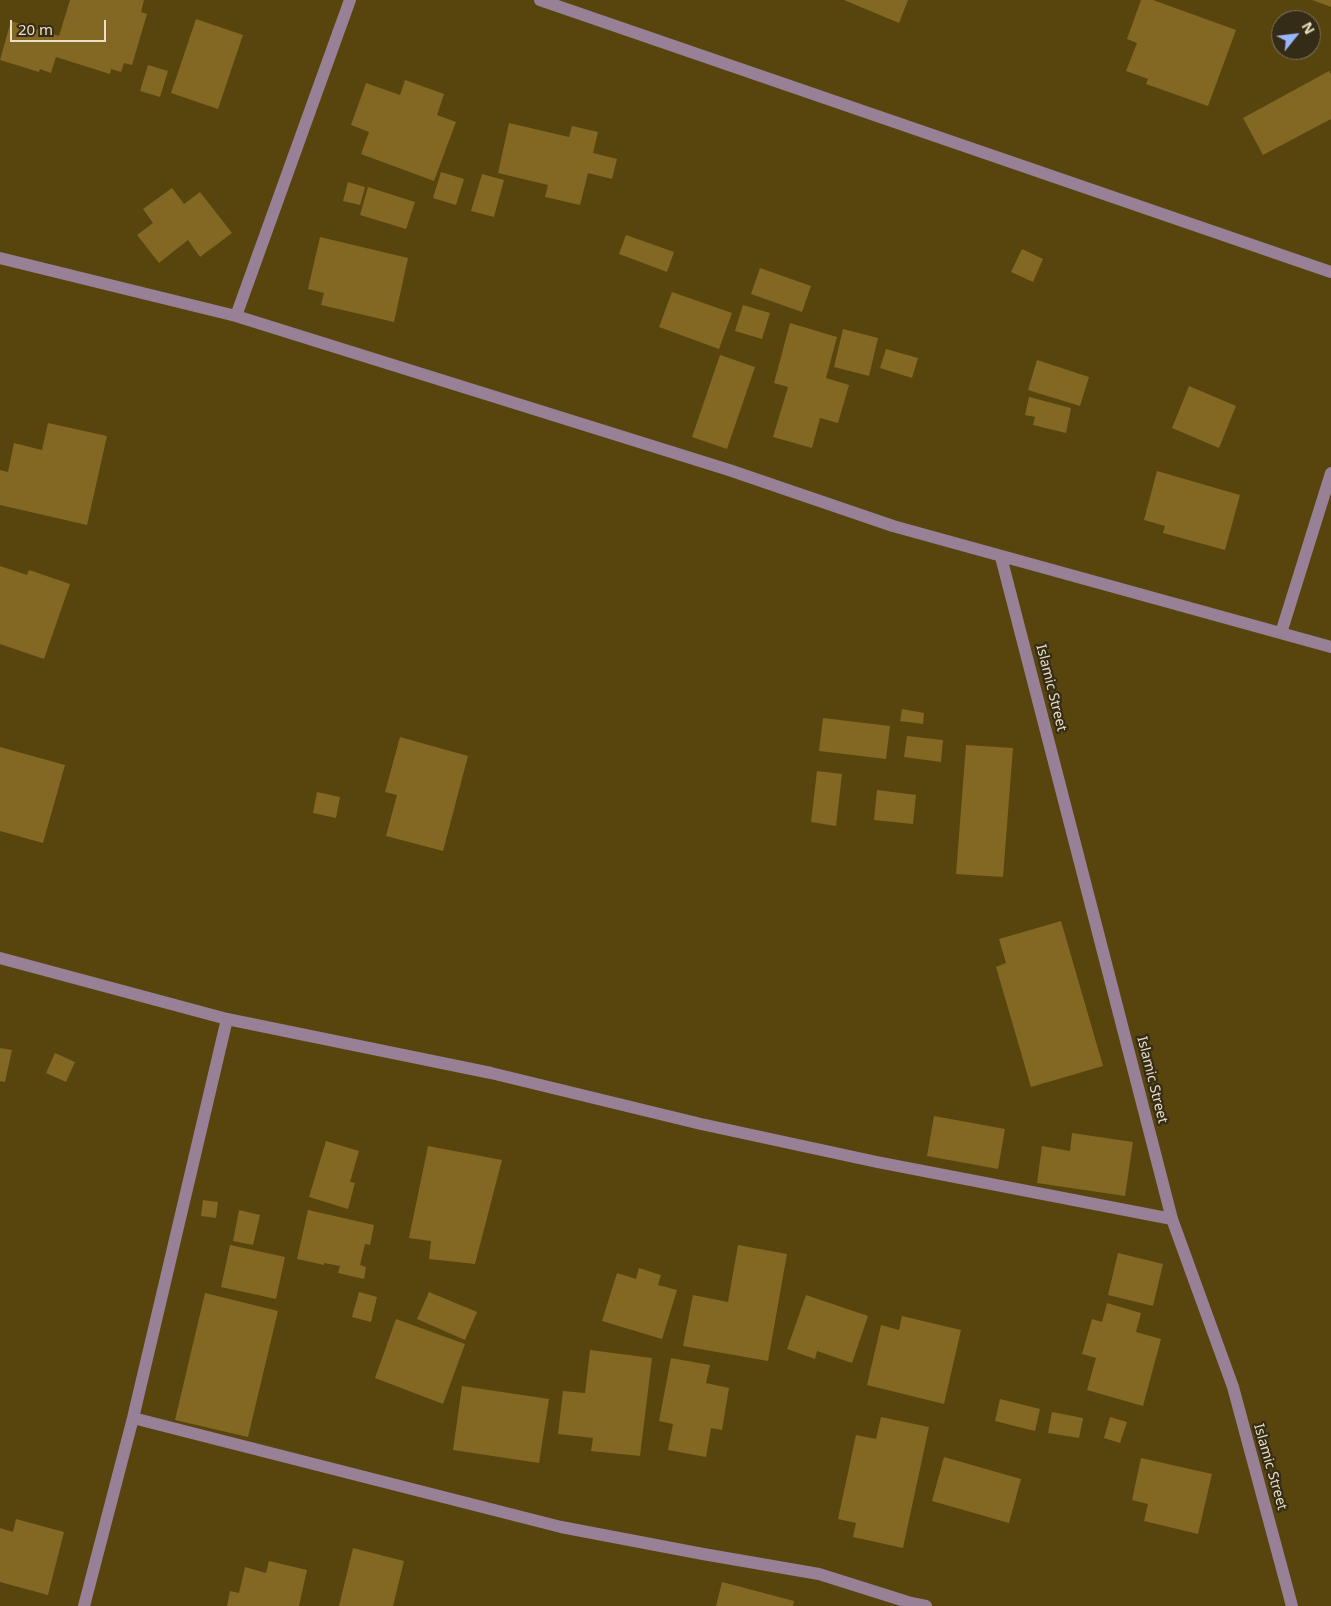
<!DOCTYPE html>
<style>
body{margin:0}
#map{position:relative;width:1331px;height:1606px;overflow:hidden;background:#58440d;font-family:"Noto Sans",sans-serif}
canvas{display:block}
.north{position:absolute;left:1271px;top:10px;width:50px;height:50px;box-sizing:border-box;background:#352c17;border:1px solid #7e745d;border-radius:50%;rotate:61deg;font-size:14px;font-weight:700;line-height:20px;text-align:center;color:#ebe0c5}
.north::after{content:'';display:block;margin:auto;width:18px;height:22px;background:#99b5fd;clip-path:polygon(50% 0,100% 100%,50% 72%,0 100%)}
.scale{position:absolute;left:10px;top:20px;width:96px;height:22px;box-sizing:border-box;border:2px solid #ebe0c5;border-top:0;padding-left:6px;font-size:15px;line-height:18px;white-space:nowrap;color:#ebe0c5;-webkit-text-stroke:4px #352c17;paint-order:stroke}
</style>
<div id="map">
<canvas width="1331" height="1606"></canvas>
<div class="north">N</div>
<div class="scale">20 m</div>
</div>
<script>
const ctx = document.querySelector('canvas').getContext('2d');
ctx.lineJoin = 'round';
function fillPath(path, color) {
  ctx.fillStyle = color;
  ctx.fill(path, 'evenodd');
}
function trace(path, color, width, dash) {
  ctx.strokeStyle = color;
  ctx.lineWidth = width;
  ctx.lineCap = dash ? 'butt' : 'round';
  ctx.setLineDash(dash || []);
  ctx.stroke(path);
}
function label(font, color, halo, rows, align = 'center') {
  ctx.font = font + ' "Noto Sans",sans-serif';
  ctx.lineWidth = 4.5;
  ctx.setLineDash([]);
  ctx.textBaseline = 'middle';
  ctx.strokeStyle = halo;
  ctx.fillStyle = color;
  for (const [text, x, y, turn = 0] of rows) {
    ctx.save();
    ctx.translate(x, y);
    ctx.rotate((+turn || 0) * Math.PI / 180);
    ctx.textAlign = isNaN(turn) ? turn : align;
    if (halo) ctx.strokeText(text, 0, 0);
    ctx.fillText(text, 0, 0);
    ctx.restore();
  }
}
fillPath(new Path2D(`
 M70 0H144L141 12 147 14 132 65 124 63 121 72 111 69 110 74 56 57 51 73 40 69 39 72 0 60 11 21 59 36Z
 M844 0H908L899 23Z
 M1141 0H1153L1236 30 1208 106 1146 84 1148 79 1126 71 1137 43 1127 39Z
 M1312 0H1331V7Z
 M196 19 243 35 218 109 171 93Z
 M148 65 168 71 160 97 140 91Z
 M1329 71 1331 74V119L1263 155 1243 118Z
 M405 80 444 94 437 115 456 122 434 181 361 154 369 132 351 125 366 83 400 95Z
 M509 123 569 137 572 126 598 132 593 153 617 159 612 179 588 173 580 205 545 197 548 185 498 173Z
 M441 172 464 179 456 205 433 198Z
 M482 174 504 180 494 217 471 211Z
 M348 182 365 187 360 205 343 201Z
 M368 187 415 202 406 229 360 215Z
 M172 188 184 204 200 192 232 233 200 257 188 240 159 263 137 235 153 223 143 209Z
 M626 235 674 252 667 272 619 254Z
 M320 237 408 258 394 322 321 305 324 293 308 289Z
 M1022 249 1043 259 1033 282 1011 272Z
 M760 268 811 286 802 312 751 294Z
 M672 292 732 313 719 349 659 327Z
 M743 305 770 313 762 339 735 331Z
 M790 323 837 337 826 378 849 385 838 423 820 418 812 448 773 437 788 387 774 383Z
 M843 329 878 338 869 376 834 367Z
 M886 349 918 358 912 378 880 368Z
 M720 355 755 367 727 449 692 437Z
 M1037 360 1089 377 1080 406 1028 390Z
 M1189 386 1236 406 1219 448 1172 428Z
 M1029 397 1071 408 1066 433 1033 425 1035 417 1025 415Z
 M48 423 107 436 87 525 0 505V470L8 472 14 443 42 450Z
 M1157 471 1240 495 1225 550 1163 533 1165 526 1144 520Z
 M0 566 27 575 29 570 70 584 44 659 0 644Z
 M902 709 924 713 923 724 900 721Z
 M823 718 890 726 886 759 819 751Z
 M907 736 943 740 941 762 904 757Z
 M400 737 468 756 443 851 386 836 397 795 385 792Z
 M966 745 1013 748 1003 877 956 874Z
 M0 747 65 765 43 843 0 831Z
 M817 771 842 774 836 826 811 822Z
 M877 790 916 795 913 824 874 820Z
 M317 792 340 797 336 818 313 813Z
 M1061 921 1103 1066 1031 1087 996 967 1006 963 999 939Z
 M0 1048 12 1050 5 1082 0 1081Z
 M55 1053 75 1062 66 1082 46 1073Z
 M934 1116 1005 1129 998 1169 927 1156Z
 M1072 1133 1133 1142 1125 1196 1037 1183 1042 1146 1070 1151Z
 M326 1141 359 1151 350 1182 355 1183 348 1209 309 1197Z
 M428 1146 502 1160 475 1264 429 1259 431 1241 409 1238Z
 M203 1200 218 1202 216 1218 201 1216Z
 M239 1210 260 1215 253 1245 233 1241Z
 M308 1210 374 1225 370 1245 365 1244 360 1265 366 1267 364 1279 338 1273 340 1266 324 1263V1265L297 1259Z
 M230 1245 285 1257 276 1299 221 1287Z
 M738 1245 787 1254 768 1361 683 1346 693 1295 728 1302Z
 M1118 1253 1163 1264 1153 1306 1108 1295Z
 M639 1268 661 1275 658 1285 677 1290 662 1339 602 1321 617 1273 636 1279Z
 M359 1292 377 1297 371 1322 352 1317Z
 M429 1292 477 1312 465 1340 417 1319Z
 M205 1293 278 1311 248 1437 175 1420Z
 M806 1295 868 1316 852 1363 817 1351 815 1359 787 1349Z
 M1107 1303 1141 1313 1136 1332 1161 1339 1143 1406 1087 1390 1096 1358 1082 1354 1092 1319 1102 1322Z
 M902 1316 961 1330 944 1404 867 1385 881 1325 899 1330Z
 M396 1319 465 1344 443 1404 375 1378Z
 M590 1350 652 1358 640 1456 591 1451 593 1438 558 1434 563 1391 585 1393Z
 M671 1358 710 1365 706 1383 729 1388 722 1430 711 1428 706 1457 668 1450 673 1424 659 1421Z
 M462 1386 549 1399 539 1463 453 1450Z
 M1000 1399 1040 1409 1035 1431 995 1421Z
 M1052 1412 1083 1418 1079 1438 1048 1433Z
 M881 1417 929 1427 903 1548 853 1537 856 1523 838 1519 856 1435 876 1439Z
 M1110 1417 1127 1422 1120 1443 1104 1438Z
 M944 1457 1021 1479 1009 1523 932 1501Z
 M1141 1458 1212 1474 1198 1534 1144 1521 1148 1504 1132 1500Z
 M16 1519 64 1532 48 1595 0 1582V1528L13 1532Z
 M353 1548 404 1561 393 1606H339Z
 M269 1561 307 1570 299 1606H227L230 1591 239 1593 245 1567 266 1573Z
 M722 1582 794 1601 793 1606H716Z`), '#826822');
trace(new Path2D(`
 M540 0 1331 272
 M0 258 236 316 729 470 893 526 1331 647
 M236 316 350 0
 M1001 557 1172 1219 1233 1387 1292 1606
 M1281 633 1331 473
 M0 958 227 1019 491 1073 701 1124 877 1162 1172 1219
 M133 1418 561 1527 703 1554 819 1574 911 1603 926 1606
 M84 1606 133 1418 227 1019`), '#988197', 12);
label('14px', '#ebe0c5', '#352c17', [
 ["Islamic Street",1051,688,76],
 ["Islamic Street",1152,1080,76],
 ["Islamic Street",1270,1467,74]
]);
</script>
